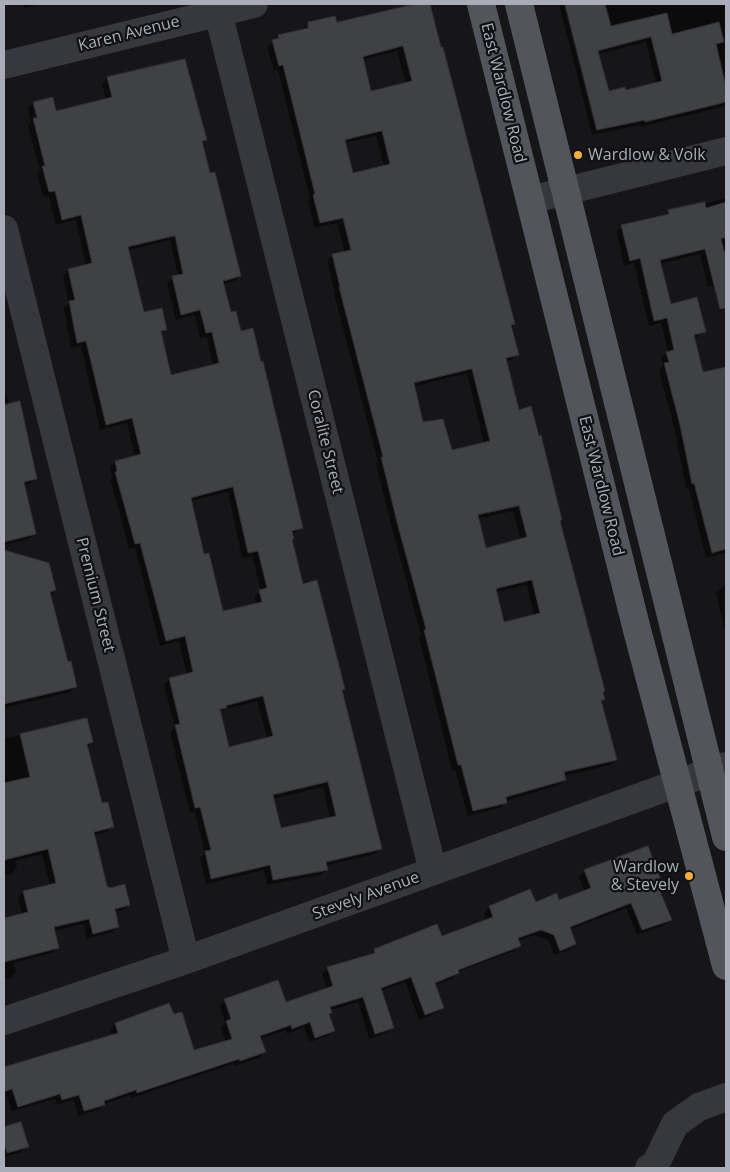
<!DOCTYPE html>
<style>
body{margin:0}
#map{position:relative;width:730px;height:1172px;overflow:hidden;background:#161618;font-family:"Open Sans",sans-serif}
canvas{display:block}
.frame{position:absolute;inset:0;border:5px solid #a8adb8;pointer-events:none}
</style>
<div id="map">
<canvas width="730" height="1172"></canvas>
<div class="frame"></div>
</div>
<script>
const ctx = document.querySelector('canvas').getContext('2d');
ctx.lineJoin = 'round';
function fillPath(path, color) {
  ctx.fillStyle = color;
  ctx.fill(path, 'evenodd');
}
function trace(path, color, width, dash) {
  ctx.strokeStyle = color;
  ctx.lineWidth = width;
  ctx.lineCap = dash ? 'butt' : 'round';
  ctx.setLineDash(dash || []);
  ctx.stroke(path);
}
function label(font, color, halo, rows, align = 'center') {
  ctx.font = font + ' "Open Sans",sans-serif';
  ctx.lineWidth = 4.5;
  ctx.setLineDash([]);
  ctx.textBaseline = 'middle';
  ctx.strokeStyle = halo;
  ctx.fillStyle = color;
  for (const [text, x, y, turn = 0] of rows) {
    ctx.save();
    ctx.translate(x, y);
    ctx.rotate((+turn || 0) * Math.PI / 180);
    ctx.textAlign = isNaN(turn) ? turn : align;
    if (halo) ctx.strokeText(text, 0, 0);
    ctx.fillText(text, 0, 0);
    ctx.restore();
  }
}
fillPath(new Path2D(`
 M23 4H43L24 8Z
 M419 4H429L514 324 511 327 517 354 512 360 505 361 518 411 559 522 603 699 600 702 616 760 610 765 564 776 565 780 559 785 506 801 500 808 468 816 455 770H452L419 637 421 635 393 532 376 464 378 462 334 294 335 293 327 261 333 256 345 253 337 223 315 228 308 201 310 199 278 70 274 71 267 47 279 36 303 29 309 23 336 24ZM397 51 406 84 370 93 362 60ZM376 136 384 167 352 175 344 143ZM467 373 484 444 451 452 422 424 413 387ZM513 511 521 540 485 549 477 519ZM527 585 534 616 503 623 496 592Z
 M559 4H726V106L640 127 639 125 592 135ZM646 42 656 84 625 92 608 93 598 54Z
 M108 78 205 139 201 143 240 276 234 282 222 284 230 314 240 333 301 528 292 534 291 540 302 585 344 689 341 692 381 848 375 854 325 866 326 870 321 875 267 885 264 870 206 884 200 858 205 853 195 812 190 813 170 732 175 728 164 685 170 679 187 675 179 641 160 646 135 548 129 549 110 478 112 477 110 467 115 462 135 457 127 423 100 430 81 346 71 348 64 308 69 303 63 276 68 270 86 265 76 220 56 225 49 196 43 197 37 173 40 171 28 125 31 122 28 108 33 103 55 113 106 100 102 84ZM170 240 178 276 167 283 176 320 195 315 200 338 207 337 213 366 170 377 160 335 166 329 143 314 127 251ZM228 492 242 558 252 556 261 591 254 597 256 604 222 613 203 556 191 501ZM257 701 267 738 228 748 219 713 222 710ZM323 787 330 818 280 830 272 799Z
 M726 198V283L708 287 700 254 660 264 670 305 704 332 694 338 702 374 726 368V391L710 396 718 426 726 423V553L706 558 689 488H686L675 431 659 370 663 366 661 358 668 352 661 323 649 326 634 263 624 266 617 231 622 226Z
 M4 384 9 405 36 478 30 484 23 486 34 533 29 539 4 545Z
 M4 552 48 564 55 590 50 595 67 663 75 686 70 692 4 708Z
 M726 585V636L716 592Z
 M86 719 92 742 87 747 101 805 112 826 107 832 94 835 106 887 129 905 123 910 115 912 118 927 112 932 87 939 84 924 54 931 58 947 52 953 14 963 16 972 11 978 4 979V920L22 915 18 898 23 892 50 885 42 854 15 861 17 868 11 874 4 875V739Z
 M585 871 658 877 655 881 671 919 665 925 637 935 626 908 569 930 575 944 569 950 554 955 548 940 534 935 518 941 519 945 514 951 457 972 452 979 434 985 442 1008 437 1013 419 1020 405 982 380 991 392 1028 386 1033 369 1039 358 1002 330 1010 328 1015 333 1031 328 1036 310 1042 304 1027 287 1034 286 1030 260 1039 265 1052 259 1058 234 1066 233 1064 131 1098V1095L104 1104 98 1110 78 1116 74 1100 57 1105 55 1099 12 1111 6 1094 4 1095V1070L112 1036 110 1030 115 1024 193 1051 226 1042 221 1028 225 1023 220 1006 225 1000 285 1004 327 989 322 974 328 969 369 956 375 950 441 938 486 921 484 913 489 908 530 891 535 903 559 902 585 892 579 877Z
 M21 1124 27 1146 22 1152 4 1157V1128Z`), '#0007');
const building = new Path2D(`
 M415 4H430L441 47H443L515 324 511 325 519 355 506 358 519 410 531 406 539 436 541 435 562 520 560 521 605 691 603 692 605 700H601L617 760 564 772 566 780 506 797 507 803 473 811 461 765H458L424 630 426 629 398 526 381 457H383L339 287H340L332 254 351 250 343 218 320 223 313 195 315 194 283 65 279 66 272 40 279 38 278 35 308 28V22L335 16 337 22ZM403 46 412 81 371 91 363 57ZM382 131 390 164 353 173 345 140ZM472 369 490 441 452 450 443 419 423 422 414 383ZM519 506 527 537 486 548 478 515ZM532 580 540 613 504 622 496 589Z
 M565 4H605L611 26 667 13 672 34 719 22 724 42 716 44 726 87V102L645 122V120L597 130ZM651 37 662 81 626 90 625 87 609 91 598 51Z
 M185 59 207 140 202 141 210 173 215 172 241 276 223 281 231 312 236 311 241 331 253 328 261 362 263 361 303 528 292 531 294 539H292L303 584 317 580 345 689 342 690 382 849 326 862 328 870 273 880 270 865 211 879 205 851 211 850 200 807 195 808 175 725 180 724 169 678 193 672 185 636 166 641 140 543 135 544 115 472 117 471 115 461 141 454 132 418 106 425 86 341 77 343 69 301 75 300 68 269 92 263 81 215 62 220 55 191 49 192 42 166H45L33 118H37L33 102 53 97 56 111 112 97 107 77ZM175 236 183 274 172 276 181 315 200 310 206 333 212 332 219 363 171 375 161 331 167 330 162 308 144 312 128 247ZM233 487 248 553 258 551 267 588 259 590 262 602 223 611 209 553 204 554 191 498ZM263 696 273 736 229 747 220 709 227 708 226 706ZM328 782 336 816 281 828 273 795Z
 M705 202 706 208 726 202V237L721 239 726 258V308L720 309 705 249 660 260 671 304 697 297 706 332 694 335 703 372 726 367V549L712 553 694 483 692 484 680 425 664 363 669 362 666 352 674 350 667 318 654 321 640 258 630 261 621 225 669 214 668 210Z
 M20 401 37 479 24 482 36 534 4 542V405Z
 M4 550 49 563 56 590 50 592 68 662 71 661 77 687 4 704Z
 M87 718 93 742 87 744 102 803 108 802 114 827 94 832 107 886 110 888 125 884 130 905 115 909 119 927 93 934 89 919 54 927 59 948 4 962V918L28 912 23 891 56 883 48 849 4 860V783L30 777 20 734Z
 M648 846 660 878 655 879 672 920 642 930 631 903 570 927 576 944 560 951 554 935 541 930 518 938 521 946 458 970 459 973 435 983 444 1008 425 1015 411 977 381 988 394 1028 375 1034 363 997 330 1007 332 1013 329 1014 335 1031 315 1038 310 1022 292 1029 291 1025 260 1036 266 1052 240 1061 239 1059 137 1093 136 1090 104 1101 105 1105 84 1111 79 1095 62 1100 60 1094 18 1107 12 1089 4 1092V1067L118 1033 115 1023 169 1003 174 1014 182 1012 194 1050 232 1039 226 1021 231 1019 224 999 278 980 286 1002 333 986 327 967 375 953 374 949 437 924 442 936 493 917 489 906 530 889 536 902 557 893 559 900 591 888 584 870Z
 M21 1122 29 1147 7 1153 4 1144V1127Z`);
fillPath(building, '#404145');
trace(building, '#303034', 1);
trace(new Path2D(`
 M218 12 433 871
 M4 65 254 4
 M530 200 726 151
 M4 229 186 960
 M4 1021 186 960 726 766
 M649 1168 654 1167 675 1124 699 1107 726 1097`), '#37383d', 28);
trace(new Path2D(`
 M481 4 637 630 726 966
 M519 4 726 837`), '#53555c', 28);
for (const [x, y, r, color] of [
 [578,155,5,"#f2b134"],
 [689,876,5,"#f2b134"]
]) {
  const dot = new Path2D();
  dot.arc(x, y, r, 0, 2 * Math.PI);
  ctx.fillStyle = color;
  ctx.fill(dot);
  trace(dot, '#111113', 2);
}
label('16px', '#a8adb8', '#111113', [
 ["Karen Avenue",129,34,-14],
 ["East Wardlow Road",503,93,76],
 ["Coralite Street",325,442,76],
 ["East Wardlow Road",601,486,76],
 ["Premium Street",95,595,76],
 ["Stevely Avenue",366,896,-20]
]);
label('16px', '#a8adb8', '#111113', [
 ["Wardlow & Volk",588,155],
 ["Wardlow",679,867,"right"],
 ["& Stevely",679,885,"right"]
], 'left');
</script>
